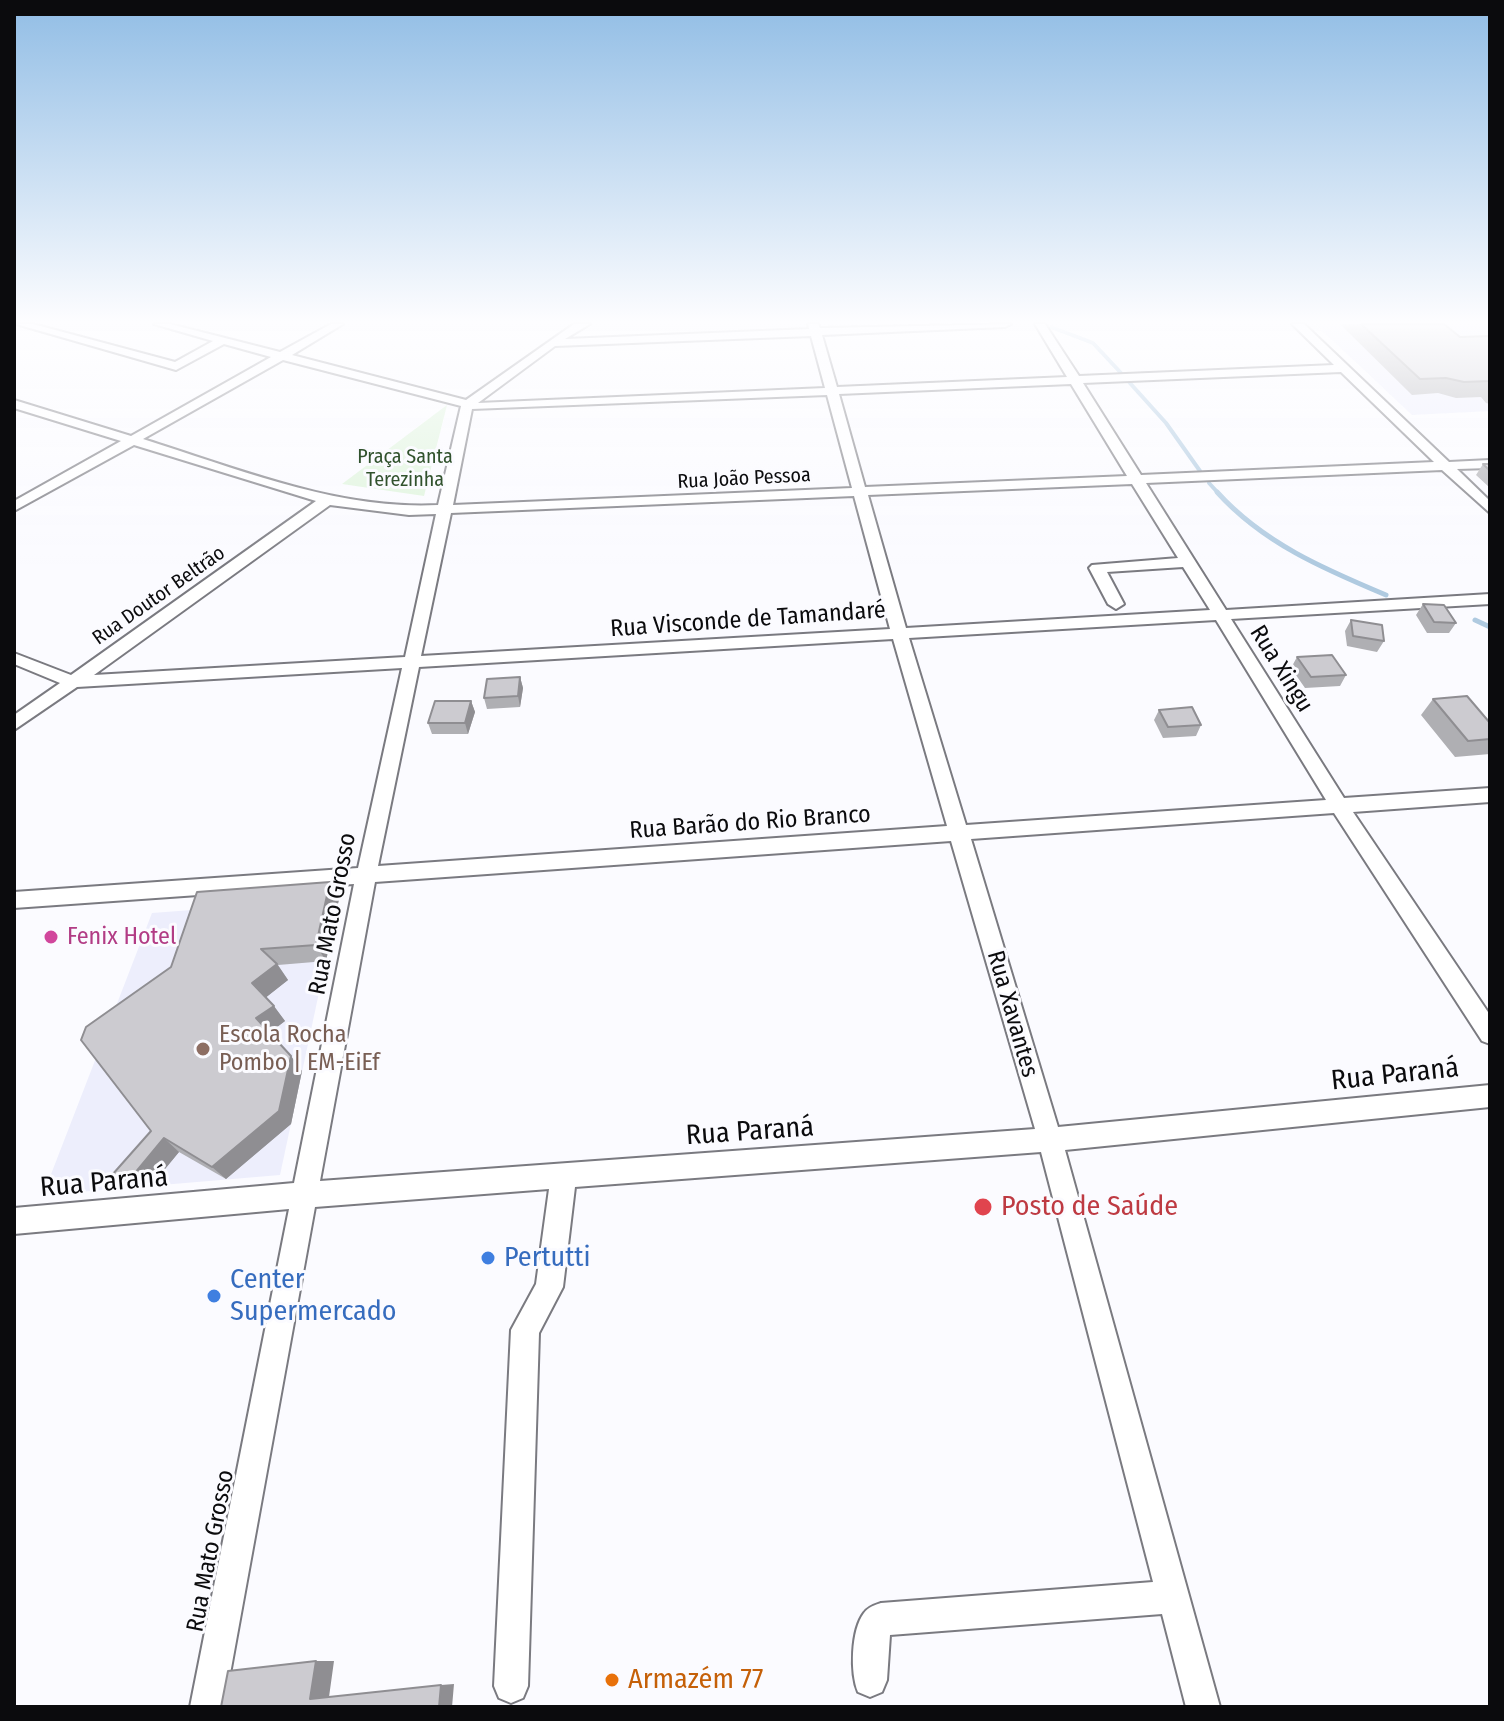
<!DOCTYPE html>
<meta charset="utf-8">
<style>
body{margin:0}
#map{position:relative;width:1504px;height:1721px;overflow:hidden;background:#fbfbff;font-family:"Fira Sans Condensed",sans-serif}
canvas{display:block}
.frame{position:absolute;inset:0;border:16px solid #0b0b0d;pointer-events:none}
</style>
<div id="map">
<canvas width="1504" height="1721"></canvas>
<div class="frame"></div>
</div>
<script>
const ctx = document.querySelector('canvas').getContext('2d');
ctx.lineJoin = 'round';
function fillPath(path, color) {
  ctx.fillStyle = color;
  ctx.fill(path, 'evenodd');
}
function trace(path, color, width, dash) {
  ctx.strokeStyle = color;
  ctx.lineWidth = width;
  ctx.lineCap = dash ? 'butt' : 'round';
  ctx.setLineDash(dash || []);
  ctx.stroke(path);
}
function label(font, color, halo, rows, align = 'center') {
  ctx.font = font + ' "Fira Sans Condensed",sans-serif';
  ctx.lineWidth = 6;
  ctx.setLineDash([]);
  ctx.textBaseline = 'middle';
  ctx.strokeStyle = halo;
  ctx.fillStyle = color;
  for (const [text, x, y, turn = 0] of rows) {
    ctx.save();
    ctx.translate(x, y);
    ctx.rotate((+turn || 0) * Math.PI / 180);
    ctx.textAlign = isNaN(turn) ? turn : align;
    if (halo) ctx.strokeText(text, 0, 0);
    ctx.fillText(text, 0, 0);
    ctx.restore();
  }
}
fillPath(new Path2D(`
 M1315 324H1490V411L1412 415Z
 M339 899 280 1175 43 1195 152 913Z`), '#edeefc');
fillPath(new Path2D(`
 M447 405 424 496 342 484Z`), '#def4db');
trace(new Path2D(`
 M1051 327 1093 343 1121 373
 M1129 382 1166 423 1200 471
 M1209 483 1219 494`), '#afcae0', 4);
trace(new Path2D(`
 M1217 492C1263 543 1324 569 1386 595
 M1475 620 1490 627`), '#afcae0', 5);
const minor = new Path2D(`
 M16 324H33L175 362 213 341 154 324H170L280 352 331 324H343L292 355 466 400 574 324H590L565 339 809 329 808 324H818L820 328 1011 324 1005 327 822 335 837 387 1067 377 1035 324H1045L1079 376 1334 365 1292 324H1304L1449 462 1490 460V468L1457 469 1490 501V513L1442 470 1146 483 1226 610 1490 594V604L1231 619 1344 798 1490 788V802L1353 812 1490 1015V1044L1482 1041 1334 813 971 839 1058 1127 1490 1085V1107L1065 1150 1220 1707H1186L1162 1614 890 1635 887 1680 882 1692 870 1697 858 1692C850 1673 851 1630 864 1613 868 1607 875 1605 881 1603L1153 1582 1041 1152 575 1187 563 1287 539 1333 528 1686 523 1698 511 1703 499 1698 494 1686 511 1330 536 1284 549 1189 315 1207 224 1707H190L289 1209 14 1234V1208L294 1183 354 884 14 908V892L358 868 402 668 77 687 14 730V715L60 683 14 664V653L71 675 316 501 134 445 14 511V501L121 441 14 408V400L131 436 271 357 224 344 176 370ZM811 336 825 388 478 403 555 346ZM283 360 461 406 438 505C337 510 239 469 143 439ZM1341 372 1434 462 1141 475 1083 383ZM1071 384 1127 476 865 487 839 394ZM827 395 852 488 453 505 472 409ZM1132 484 1178 558 1092 565 1089 568 1108 604 1116 609 1124 604 1107 572 1183 567 1210 610 906 628 868 495ZM854 496 890 629 421 656 451 513ZM330 505 409 515 436 514 405 657 94 675ZM1216 620 1326 800 966 825 909 638ZM893 639 947 826 378 866 419 667ZM951 841 1035 1129 320 1181 375 882Z`);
trace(minor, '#7a7a80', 4);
fillPath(minor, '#fff');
fillPath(new Path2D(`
 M1342 324H1444L1460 337 1490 336V404L1486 403 1481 397 1456 398 1438 393 1412 395 1341 325Z
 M1483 464H1490V488L1476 475Z
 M1423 604 1456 623 1449 633H1427L1416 615Z
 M1351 620 1384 641 1377 652 1347 646 1345 631Z
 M1297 657 1346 675 1340 686 1305 688 1291 668Z
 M520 677 523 688 520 707 487 709 484 698Z
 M1433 699 1490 723V754L1455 757 1421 715Z
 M471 701 475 712 468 734H432L428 723Z
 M1159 710 1201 725 1196 736 1163 738 1154 720Z
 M339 899 326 961 278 965 288 980 266 997 285 1021 269 1033 302 1071 291 1124 226 1179 179 1152 151 1186 129 1188 112 1175 151 1131 81 1040Z`), '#afafb3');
fillPath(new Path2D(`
 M520 677 523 688 520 707 518 696Z
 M471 701 475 712 468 734 465 723Z
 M330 882 339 899 326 961 316 945Z
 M277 964 288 980 264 999 252 983Z
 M274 1006 285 1021 268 1034 256 1018Z
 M291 1056 302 1071 291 1124 226 1179 212 1167Z
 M164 1138 179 1152 151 1186 135 1173Z
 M316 1661H334L329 1697 310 1699Z
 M454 1684 452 1707H439L441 1685Z`), '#8f8e92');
const building = new Path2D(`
 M1361 324H1444L1460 337 1490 336V381L1464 382 1446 378 1420 379Z
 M1483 464H1490V471Z
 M1423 604 1444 605 1456 623 1434 622Z
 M1351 620 1382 625 1384 641 1353 636Z
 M1332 655 1346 675 1311 677 1297 657Z
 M520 677 518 696 484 698 487 679Z
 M1467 696 1490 723V739L1468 741 1433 699Z
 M435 701H471L465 723H428Z
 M1192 707 1201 725 1168 727 1159 710Z
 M330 882 316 945 261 949 277 964 252 983 274 1006 256 1018 291 1056 279 1111 212 1167 164 1138 135 1173 112 1175 151 1131 81 1040 86 1027 171 967 197 892Z
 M316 1661 310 1699 441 1685 439 1707H221L228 1671Z`);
fillPath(building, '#cccbd0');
trace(building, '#8f8e92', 2);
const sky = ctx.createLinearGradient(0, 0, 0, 564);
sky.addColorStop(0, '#91bde5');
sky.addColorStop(0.57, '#fdfdff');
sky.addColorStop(1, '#fdfdff00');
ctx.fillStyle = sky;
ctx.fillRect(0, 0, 1504, 564);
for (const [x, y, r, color] of [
 [51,937,8,"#d1479c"],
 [203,1049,8,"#8d6e63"],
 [983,1207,10,"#e0444e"],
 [488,1258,8,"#3f7fe0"],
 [214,1296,8,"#3f7fe0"],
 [612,1680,8,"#e8710a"]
]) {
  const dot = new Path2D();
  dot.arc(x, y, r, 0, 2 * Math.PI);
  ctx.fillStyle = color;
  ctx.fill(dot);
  trace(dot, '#fbfbff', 3);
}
label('20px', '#31522d', '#fbfbff', [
 ["Praça Santa",405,457],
 ["Terezinha",405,480]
]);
label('20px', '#0b0b0d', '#fbfbff', [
 ["Rua João Pessoa",744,479,-3],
 ["Rua Doutor Beltrão",159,596,-35]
]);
label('24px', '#0b0b0d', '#fbfbff', [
 ["Rua Visconde de Tamandaré",748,620,-4],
 ["Rua Xingu",1281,669,58],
 ["Rua Barão do Rio Branco",750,823,-4],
 ["Rua Mato Grosso",333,914,-79],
 ["Rua Xavantes",1012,1014,74],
 ["Rua Mato Grosso",211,1551,-79]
]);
label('24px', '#b23c85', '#fbfbff', [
 ["Fenix Hotel",67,937]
], 'left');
label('24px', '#785e54', '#fbfbff', [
 ["Escola Rocha",219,1035],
 ["Pombo | EM-EiEf",219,1063]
], 'left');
label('28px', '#0b0b0d', '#fbfbff', [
 ["Rua Paraná",1395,1075,-6],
 ["Rua Paraná",750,1132,-4],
 ["Rua Paraná",104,1183,-5]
]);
label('28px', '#be3a42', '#fbfbff', [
 ["Posto de Saúde",1001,1207]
], 'left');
label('28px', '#366cbe', '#fbfbff', [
 ["Pertutti",504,1258],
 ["Center",230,1280],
 ["Supermercado",230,1312]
], 'left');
label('28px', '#c56008', '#fbfbff', [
 ["Armazém 77",628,1680]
], 'left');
</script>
